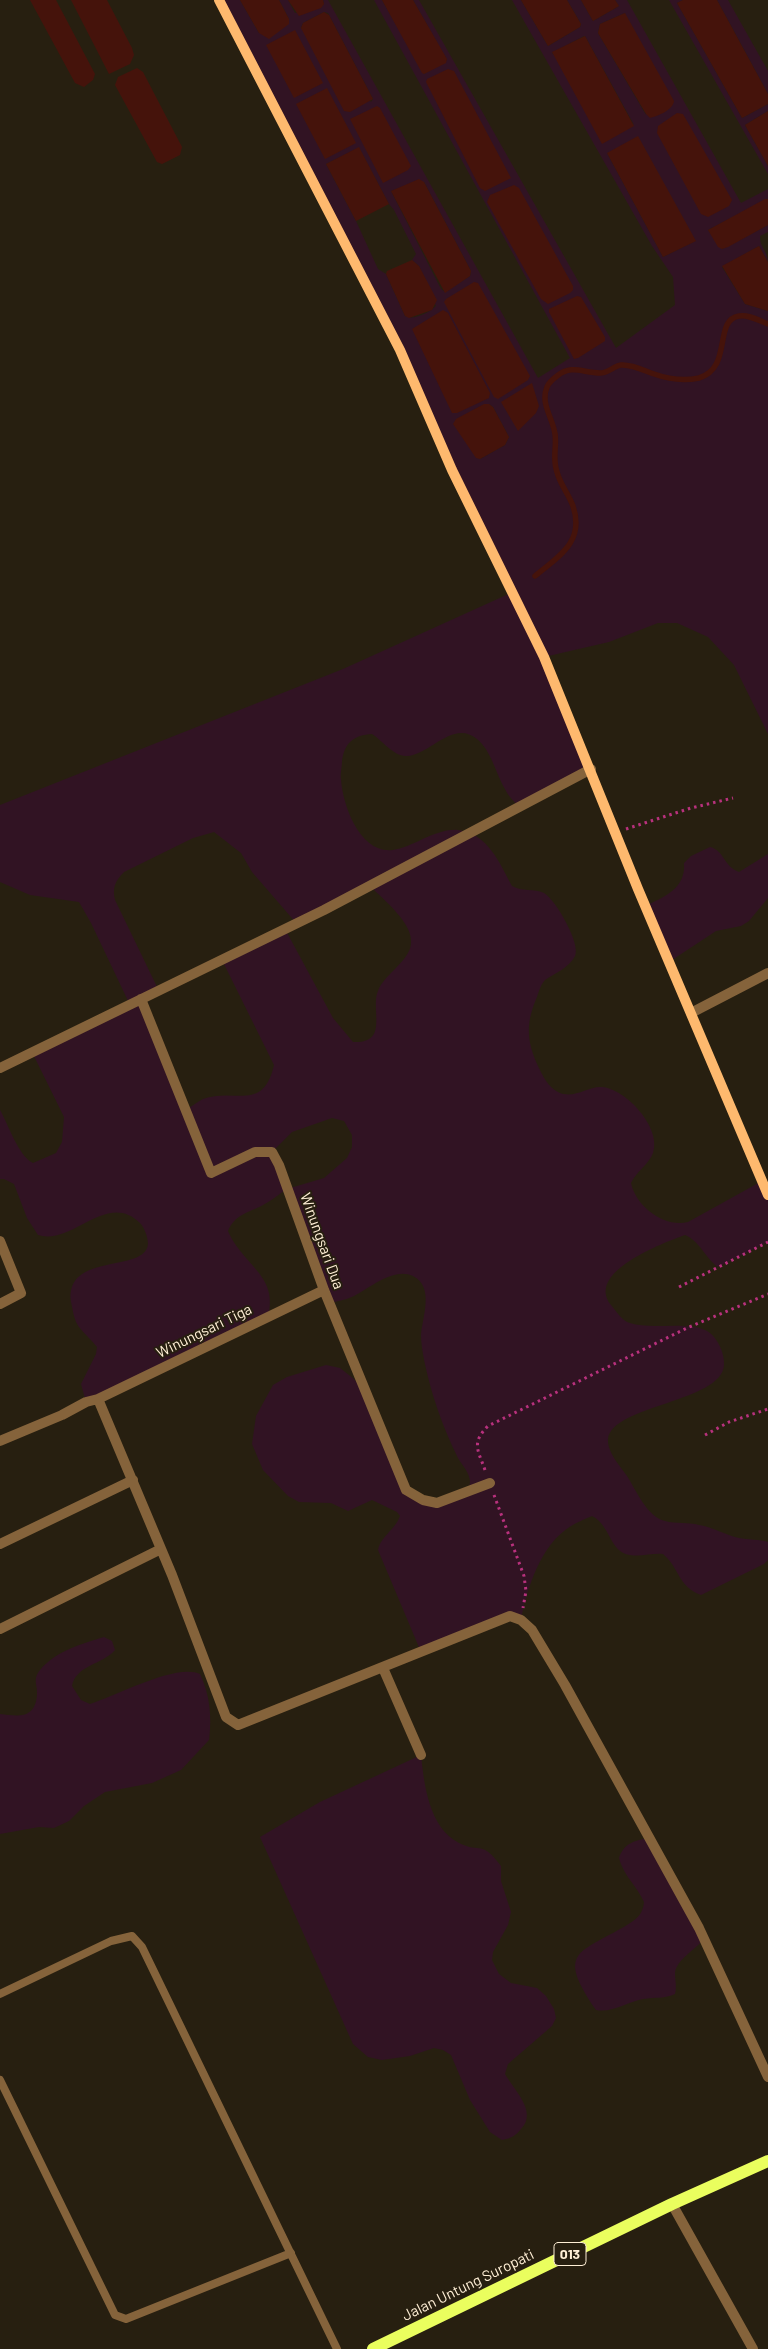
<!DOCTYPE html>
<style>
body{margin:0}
canvas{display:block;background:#271f10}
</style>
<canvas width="768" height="2349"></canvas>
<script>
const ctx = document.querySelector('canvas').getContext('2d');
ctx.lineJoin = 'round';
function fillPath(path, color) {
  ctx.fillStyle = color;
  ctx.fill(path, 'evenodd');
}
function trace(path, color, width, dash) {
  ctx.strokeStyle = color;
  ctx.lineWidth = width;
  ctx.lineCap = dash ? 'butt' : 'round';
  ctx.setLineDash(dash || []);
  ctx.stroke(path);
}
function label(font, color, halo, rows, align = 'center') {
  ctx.font = font + ' Barlow,sans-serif';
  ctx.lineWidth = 4;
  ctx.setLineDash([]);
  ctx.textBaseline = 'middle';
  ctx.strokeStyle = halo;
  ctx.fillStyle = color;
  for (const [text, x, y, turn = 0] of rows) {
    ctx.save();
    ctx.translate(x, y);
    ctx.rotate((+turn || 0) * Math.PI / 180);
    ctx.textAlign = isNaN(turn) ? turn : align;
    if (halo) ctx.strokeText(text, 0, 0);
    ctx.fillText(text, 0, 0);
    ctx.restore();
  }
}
fillPath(new Path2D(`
 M219 0H240L259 33 289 19 279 0H288L295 13 324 4 323 0H328L538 378 570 358 374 0H382L424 74 447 60 413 0H419L616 348 675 305 673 277 652 246 512 0H521L548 46 580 27 581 24 567 0H581L593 21 619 6 615 0H627L741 203 768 189V199L708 230 722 249 768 225V232L760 236C759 246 768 252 768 262L759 246 722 267 745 304 768 311V734L734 665 708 637 677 623H658L609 642 544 657 591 769 519 807C514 801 508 796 505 789 496 774 491 750 477 739 453 719 430 755 407 756 394 757 382 740 372 734 354 735 344 743 342 761 342 767 340 774 341 780 343 806 360 854 393 850 412 848 436 828 458 830 488 833 500 864 512 886 522 892 534 888 544 893 556 900 581 944 575 956 569 968 555 973 545 980 541 984 539 991 537 997 526 1022 526 1040 538 1066 542 1075 549 1088 558 1092 574 1100 587 1086 602 1087 626 1089 662 1128 653 1153 649 1164 636 1172 631 1183 636 1207 665 1228 688 1222L762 1181 768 1195V1242L718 1267C705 1258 700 1241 685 1235 663 1243 585 1272 611 1305 616 1311 622 1321 630 1323 650 1330 684 1321 705 1330 716 1334 725 1353 724 1365 722 1402 612 1405 608 1439 607 1452 620 1466 627 1476 636 1490 647 1517 665 1521 676 1524 688 1522 699 1525 713 1527 725 1535 739 1538 748 1540 760 1539 768 1542V1560L764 1564 701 1595C677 1586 680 1568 663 1554 652 1553 641 1557 630 1555 610 1553 610 1524 592 1516 585 1519 577 1522 571 1526 541 1544 527 1588 521 1620L510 1616 421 1652 378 1550C381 1536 395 1530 400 1516L397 1512 372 1500 348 1511 331 1503 299 1502 288 1496 263 1470 252 1444 256 1416 273 1385 287 1377 326 1365 340 1368 354 1379 367 1396 406 1490 437 1503 466 1492C468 1489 470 1485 470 1482 470 1473 462 1465 458 1458 445 1432 435 1405 428 1377 425 1364 421 1348 421 1335 422 1318 435 1287 413 1276 394 1267 371 1287 354 1296 346 1300 338 1301 329 1303L287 1189C279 1194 271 1201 263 1205 248 1213 235 1214 228 1231 243 1266 279 1275 268 1317L86 1402 81 1384 96 1354 97 1347C92 1340 84 1334 79 1327 74 1320 73 1311 71 1302 65 1251 145 1274 148 1244 148 1237 144 1227 140 1223 107 1190 72 1246 38 1235L27 1218 14 1184 4 1179H0V1110C8 1124 19 1157 33 1163L56 1153 62 1142 64 1117 32 1052 130 1005 91 923 79 902 30 895 0 882V805L343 669 513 592 400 350ZM324 12 328 13 373 99 371 102 301 28 303 23ZM625 13 646 115 598 33 600 24ZM584 36H585L634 125 552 53ZM359 148 389 204 394 210 416 254 412 260 419 266 436 306C430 312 414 321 405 316L386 274 378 269 356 221 326 164ZM607 153 695 241 663 257ZM424 182 471 271 470 276 445 292 441 289 391 191ZM489 404 493 407 509 437 505 445 480 459 476 457 454 424ZM214 832 241 853 252 872 297 924 370 886C383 899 414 924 411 944 409 962 384 974 378 991 370 1009 390 1044 353 1042L333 1018 285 929 222 960 274 1065C263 1113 235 1087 203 1099 197 1102 192 1106 186 1110L142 999 159 991 115 900C112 888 115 881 124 872L193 838ZM332 1118 344 1121 352 1135V1147L347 1158 324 1178 287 1189 272 1152 292 1132Z
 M669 0H683L677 3 742 118 768 104V111L745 125 768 166V174Z
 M717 0H728L768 71V94Z
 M710 847C725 851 723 866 739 872L768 854V898L749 921 741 926 716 931 669 962 645 906C665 897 686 888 684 863L691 856Z
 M104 1637 112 1641 115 1650C102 1665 76 1665 72 1686L81 1700 90 1704C116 1696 176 1663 200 1674 210 1695 212 1717 209 1740L181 1770 152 1783 105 1792 84 1806 69 1821 54 1828 39 1827 0 1834V1714C17 1716 35 1720 37 1695 38 1685 32 1680 40 1670 56 1651 81 1644 104 1637Z
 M421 1755C424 1784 429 1828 459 1843 481 1854 481 1839 501 1866V1881L511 1912 508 1925 493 1952 492 1960 499 1974 511 1983 537 1988 546 1996 554 2009 556 2018 552 2026 508 2064 505 2074C514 2090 538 2112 521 2129 515 2136 512 2138 502 2140L490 2132 470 2100 451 2055 443 2050 434 2048 410 2056 382 2060 368 2057 353 2044 260 1837 320 1802Z
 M651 1838 704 1939C696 1949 676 1960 675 1973 675 1981 677 1986 675 1994 665 1999 655 1997 643 1999 627 2002 613 2013 596 2010 556 1951 578 1954 627 1925 637 1919 643 1914 644 1902 637 1886 623 1875 619 1858 624 1843 635 1840 651 1838Z`), '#311323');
fillPath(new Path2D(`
 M30 0H56L95 74 93 80 84 87 75 83Z
 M71 0H107L132 48 134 55 130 64 109 74Z
 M240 0H279L289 19V24L269 39 259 33Z
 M288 0H323L324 4 321 8 299 16Z
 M382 0H413L447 59 446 63 424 74 422 73Z
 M521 0H567L581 24 580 27 548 46Z
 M581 0H615L619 6 593 21Z
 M683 0H717L768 94V104L742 118 677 3Z
 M324 12 329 15 373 99 350 112 344 111 301 28 303 23Z
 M625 13 674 101C673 110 658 116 650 118L646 114 598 33 600 24Z
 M295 30 323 83 294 98 266 45Z
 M585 36 634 126 602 144 552 52Z
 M137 68 143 72 182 147 180 155 162 164 157 162 115 85 118 77Z
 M448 69 454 71 511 178 485 191 480 188 426 82 427 79Z
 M327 88 356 143 325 159 296 104Z
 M377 106 380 108 411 166 408 170 383 183 350 119Z
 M768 111V166L745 125Z
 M677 113 683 114 732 200 729 206 708 217 701 214 657 133 658 126Z
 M638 136 696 241 663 257 607 153Z
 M359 147 389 204 356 221 326 164Z
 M419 179 424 182 471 271 470 276 445 293 391 191Z
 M514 185 519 188 573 286V290L570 293 548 304 541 299 487 202 490 195Z
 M765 199H768V225L728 247 722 249 718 247 708 230Z
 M759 246 768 262V311L745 304 722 266Z
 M412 260 419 266 437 300 432 310 409 318 405 316 386 274 387 271Z
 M474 282 478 283 530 376 528 380 498 399 494 397 444 302 446 299Z
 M577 296 581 297 605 337V341L578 358 574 359 549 312V309Z
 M443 310 448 313 490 393 489 398 457 413H452L412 329Z
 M532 383 539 406 536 413 518 431 501 402Z
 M484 404H489L493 407 509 437 505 445 480 459 476 458 453 424 456 419Z`), '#45130b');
trace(new Path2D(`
 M535 576C559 556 585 542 573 506 569 495 560 484 557 472 552 458 557 447 555 434 553 418 540 404 547 387 549 382 553 379 557 376 572 364 583 373 600 373 608 373 614 366 621 365 632 364 645 371 654 374 668 379 685 381 699 378 733 368 713 320 739 316 748 314 760 321 768 324`), '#45130b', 5.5);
trace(new Path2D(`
 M626 829 691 808 733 798
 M679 1287 768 1242
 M705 1435 729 1422 768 1409
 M485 1470C478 1450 471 1443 488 1426L687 1328 768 1294
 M494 1495 524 1576 526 1591 523 1608`), '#b8317d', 3, [2.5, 4]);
trace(new Path2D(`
 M0 1994 111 1941 132 1936 142 1947 337 2349
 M0 2080 115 2315 126 2319 291 2253`), '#85633b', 8);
trace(new Path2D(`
 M141 999 211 1173 255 1152H272L279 1165 324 1290 406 1490 423 1500 437 1503 490 1483
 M691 1013 768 973
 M0 1068 324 910 591 769
 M0 1241 21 1293 0 1304
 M98 1399 324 1290
 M0 1441 62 1415 86 1402 98 1399 172 1575 226 1717 238 1725 510 1616 521 1620 532 1630 565 1685 699 1928 768 2077
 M0 1544 133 1480
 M0 1629 161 1549
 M383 1668 421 1755
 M672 2204 753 2349`), '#85633b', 10);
trace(new Path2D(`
 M219 0 400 350 452 470 544 657 638 889 768 1195`), '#feb96e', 10);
trace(new Path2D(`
 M373 2349 672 2204 768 2161`), '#eafe5e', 12);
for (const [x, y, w] of [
 [570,2254,32]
]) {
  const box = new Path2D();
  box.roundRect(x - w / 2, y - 11.5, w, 23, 4);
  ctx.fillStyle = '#271f10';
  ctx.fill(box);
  trace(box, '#ffefd6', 1);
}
label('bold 14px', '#ffefd6', null, [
 ["013",570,2254]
]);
label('15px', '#ffefd6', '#271f10', [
 ["Winungsari Dua",322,1241,70],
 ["Winungsari Tiga",204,1331,-26],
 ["Jalan Untung Suropati",468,2285,-26]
]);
</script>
